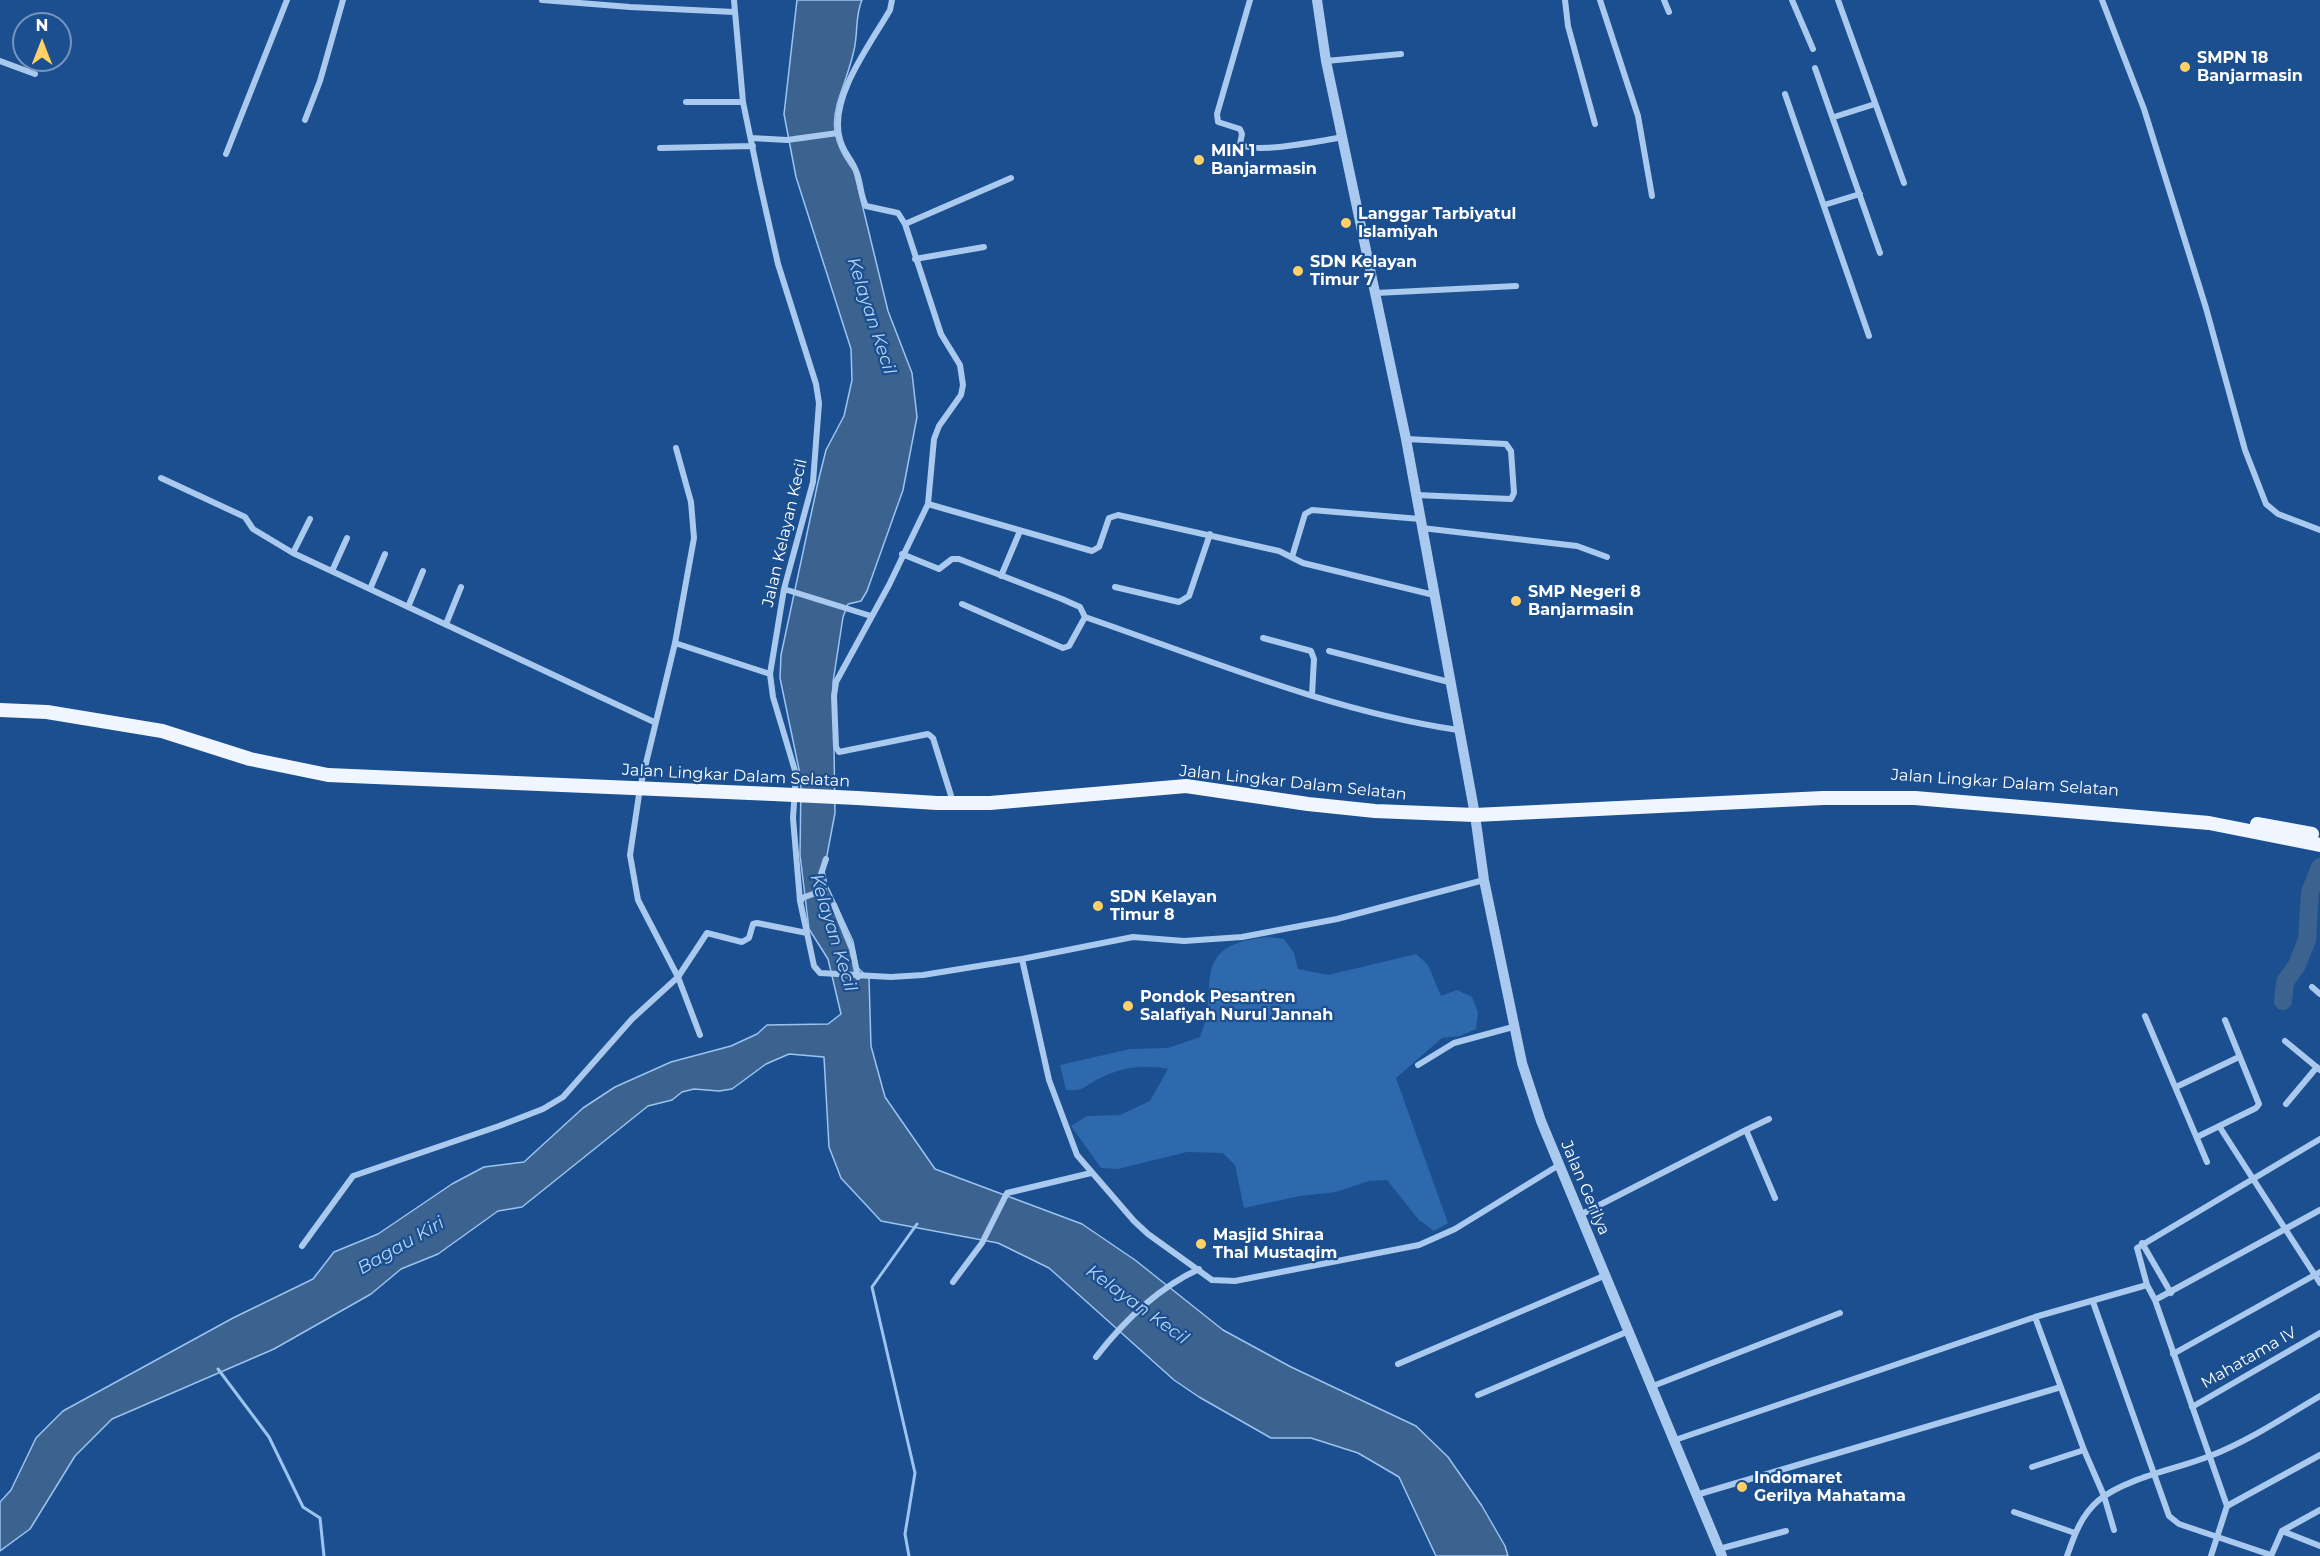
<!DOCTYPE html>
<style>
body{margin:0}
#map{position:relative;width:2320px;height:1556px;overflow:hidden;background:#1b4f8f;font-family:Montserrat,sans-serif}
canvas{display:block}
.north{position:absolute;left:12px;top:12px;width:60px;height:60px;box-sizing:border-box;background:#1b4f8f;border:2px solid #7695bc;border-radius:50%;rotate:0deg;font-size:16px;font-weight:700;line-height:24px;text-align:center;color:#fff}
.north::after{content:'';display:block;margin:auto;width:21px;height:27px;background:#ffd166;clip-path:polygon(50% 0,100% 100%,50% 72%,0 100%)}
</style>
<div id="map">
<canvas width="2320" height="1556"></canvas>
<div class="north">N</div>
</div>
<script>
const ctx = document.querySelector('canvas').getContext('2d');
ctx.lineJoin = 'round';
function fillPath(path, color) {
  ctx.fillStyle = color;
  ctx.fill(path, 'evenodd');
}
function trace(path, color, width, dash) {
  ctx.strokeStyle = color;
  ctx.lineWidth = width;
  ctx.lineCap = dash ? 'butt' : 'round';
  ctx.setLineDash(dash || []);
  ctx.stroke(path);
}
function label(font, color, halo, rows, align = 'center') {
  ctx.font = font + ' Montserrat,sans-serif';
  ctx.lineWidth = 4.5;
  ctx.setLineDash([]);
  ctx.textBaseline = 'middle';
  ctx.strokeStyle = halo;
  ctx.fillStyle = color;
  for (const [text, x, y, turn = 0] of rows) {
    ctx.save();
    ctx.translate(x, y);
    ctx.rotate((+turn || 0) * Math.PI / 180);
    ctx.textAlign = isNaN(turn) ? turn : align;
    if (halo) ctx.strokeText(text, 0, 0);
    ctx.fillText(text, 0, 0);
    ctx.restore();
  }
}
fillPath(new Path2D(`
 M1267 937 1284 939 1294 953 1298 969 1328 975 1416 954 1428 965 1441 996 1457 990 1472 997 1478 1012 1476 1029 1460 1036 1442 1038 1396 1078 1448 1223 1434 1231 1419 1220 1387 1180 1369 1181 1336 1192 1300 1196 1244 1208 1235 1165 1223 1153 1187 1152 1118 1169 1101 1168 1071 1126 1087 1116 1120 1115 1150 1101 1168 1069C1146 1064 1121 1067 1100 1078 1084 1086 1086 1091 1066 1090L1060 1065 1130 1049 1168 1048 1200 1037C1222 987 1185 946 1267 937Z`), '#2e69ad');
const water = new Path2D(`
 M797 0H862C855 15 858 34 854 50 843 101 816 122 854 171L888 311 912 373 917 417 903 490 867 591 861 601 848 604 843 617 833 682 835 813 824 871 827 885 853 941 858 968 869 978 871 1046 885 1097 935 1169 1082 1224 1135 1260 1223 1330 1291 1367 1416 1426 1448 1457 1482 1506 1505 1546 1508 1556H1436L1399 1477 1358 1453 1311 1438H1271L1199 1397 1174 1380 1049 1268 998 1243 881 1221 841 1178 829 1147 824 1057 789 1054 766 1064 732 1089 719 1091 694 1089 682 1092 672 1100 648 1106 522 1207 498 1211 438 1254 401 1269 371 1294 274 1349 112 1419 75 1456 30 1529 0 1551V1502L11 1490 36 1438 63 1411 233 1318 313 1279 334 1252 378 1234 452 1184 484 1167 524 1162 583 1108 615 1087 671 1062 731 1046 757 1034 767 1025 828 1024 841 1014 828 959 809 929 800 855 801 779 780 678 781 655 818 482 826 450 844 416 852 380 851 349 796 177 784 114Z`);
fillPath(water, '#3c6290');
trace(water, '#9cc4f0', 1.5);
trace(new Path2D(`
 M218 1369 269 1437 303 1507 320 1518 324 1556
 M909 1556 905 1534 915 1473 872 1287 917 1224`), '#9cc4f0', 3);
trace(new Path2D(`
 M2283 1001 2285 982 2297 965 2307 940 2310 892 2320 867`), '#3c6290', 18);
trace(new Path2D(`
 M542 0 630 7 734 12
 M734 0 743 102 760 184 778 264 816 384 819 403 813 482 784 589 770 674 773 697 796 774 793 818 800 901 807 933
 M892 0 890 10C871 43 831 95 839 135 842 153 851 157 856 171 861 182 860 195 866 206L898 213 905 224 941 334 960 365 963 385 961 395 939 426 934 439 928 504 889 585 836 682 834 696 836 747 839 752 928 734 933 738 953 802
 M1250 0 1217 114 1218 122 1240 129 1242 134 1240 144C1254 155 1324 140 1344 137
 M1565 0 1568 26 1595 124
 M1600 0 1638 116 1652 196
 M1664 0 1669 12
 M1792 0 1813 49
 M1838 0 1904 183
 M2102 0 2144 109 2206 308 2245 450 2266 504 2278 514 2320 530
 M0 61 35 74
 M1326 61 1401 54
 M1815 68 1880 253
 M1785 94 1869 336
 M686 102H743
 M1834 117 1875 104
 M305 120 320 81 343 0
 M751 138 787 140 838 133
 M660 148 753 146
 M226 154 287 0
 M1824 205 1860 194
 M905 224 1011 178
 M915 259 984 247
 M1376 293 1516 286
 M1406 439 1506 444 1511 451 1514 493 1511 499 1416 495
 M676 448 691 502 694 538 675 643 640 788 630 855 638 900 678 977 700 1035
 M161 478 245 517 253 529 293 553 654 722
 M928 504 1092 551 1099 547 1109 518 1118 515 1279 551 1303 563 1434 595
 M1422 528 1577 546 1607 557
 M293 553 310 519
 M902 554 939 569 952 559H959L1062 599 1080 607 1085 617C1207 659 1330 711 1458 730
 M1292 557 1305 514 1312 510 1420 519
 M332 571 347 538
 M1001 576 1020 531
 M1115 587 1179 602 1189 596 1210 534
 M370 589 385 554
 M784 589 871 616
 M962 604 1063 648 1069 646 1085 617
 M408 607 423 571
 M446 624 461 587
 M1263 638 1311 651 1314 659 1312 695
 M675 643 770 674
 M1329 651 1449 682
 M801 901 802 898 824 890 821 874 826 859
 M834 905 852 949 858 977
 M1022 959 1049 1080 1077 1155 1134 1221 1148 1234 1212 1280 1235 1281 1419 1245 1455 1229 1559 1165
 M2312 987 2320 994
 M2145 1016 2207 1162
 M2285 1041 2320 1070
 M1418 1065 1454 1043 1513 1027
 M2176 1087 2239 1057
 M2286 1104 2317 1067
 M2219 1126 2320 1283
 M1746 1130 1769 1119
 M2197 1137 2256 1108 2259 1104 2225 1020
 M1580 1215 1746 1130 1775 1198
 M2142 1243 2171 1293
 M302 1246 353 1176 499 1126 543 1109 563 1097 632 1019 678 977 707 933 742 942 749 938 753 924 757 923 807 933 814 966 820 973 891 977 923 975 1022 959 1133 937 1184 941 1242 937 1337 919 1484 880
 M953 1282 982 1243 1007 1193 1091 1173
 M2155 1300 2320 1210
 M2093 1302 2169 1516 2179 1524 2271 1555
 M2035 1317 2084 1450 2104 1496 2114 1530
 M2173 1354 2320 1272
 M1096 1357C1123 1322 1158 1288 1199 1269
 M1398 1364 1606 1275
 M1653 1386 1840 1313
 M1478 1395 1629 1331
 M2192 1407 2320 1333
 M1675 1440 2035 1317 2147 1285
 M2032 1467 2084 1450
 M1696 1495 2061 1387
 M2227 1506 2320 1455
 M2014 1512 2075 1533
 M2282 1531 2320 1546
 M1719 1549 1786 1531
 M2067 1556C2074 1536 2081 1515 2099 1500 2126 1478 2177 1469 2210 1456 2249 1441 2284 1417 2320 1396
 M2211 1556 2227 1506 2155 1300 2147 1285 2137 1248 2320 1139
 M2271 1556 2282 1531 2320 1510`), '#a9c9ee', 6);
trace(new Path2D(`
 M1317 0 1326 61 1406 439 1475 815 1484 880 1522 1063 1541 1121 1722 1556`), '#a9c9ee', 10);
trace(new Path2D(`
 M0 710 47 712 162 731 250 759 328 775 773 794
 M857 798 937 803H990L1186 786 1308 804 1375 811 1475 815 1823 798H1915L2209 823 2320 845
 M2257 824 2312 834`), '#f0f6ff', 14);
trace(new Path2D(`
 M773 794 857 798`), '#f0f6ff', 14);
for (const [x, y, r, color] of [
 [2185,67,6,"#ffd166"],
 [1199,160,6,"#ffd166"],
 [1346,223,6,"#ffd166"],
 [1298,271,6,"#ffd166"],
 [1516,601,6,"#ffd166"],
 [1098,906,6,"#ffd166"],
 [1128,1006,6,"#ffd166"],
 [1201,1244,6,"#ffd166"],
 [1742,1487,6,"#ffd166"]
]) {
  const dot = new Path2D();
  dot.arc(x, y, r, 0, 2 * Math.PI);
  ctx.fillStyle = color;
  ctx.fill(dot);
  trace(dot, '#1b4f8f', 2);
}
label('bold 16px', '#fff', '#1b4f8f', [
 ["SMPN 18",2197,58],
 ["Banjarmasin",2197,76],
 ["MIN 1",1211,151],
 ["Banjarmasin",1211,169],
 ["Langgar Tarbiyatul",1358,214],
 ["Islamiyah",1358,232],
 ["SDN Kelayan",1310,262],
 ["Timur 7",1310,280],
 ["SMP Negeri 8",1528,592],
 ["Banjarmasin",1528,610],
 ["SDN Kelayan",1110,897],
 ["Timur 8",1110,915],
 ["Pondok Pesantren",1140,997],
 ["Salafiyah Nurul Jannah",1140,1015],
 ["Masjid Shiraa",1213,1235],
 ["Thal Mustaqim",1213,1253],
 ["Indomaret",1754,1478],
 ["Gerilya Mahatama",1754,1496]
], 'left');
label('16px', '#fff', '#1b4f8f', [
 ["Jalan Kelayan Kecil",785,533,-77],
 ["Jalan Lingkar Dalam Selatan",736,776,3],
 ["Jalan Lingkar Dalam Selatan",1293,783,6],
 ["Jalan Lingkar Dalam Selatan",2005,783,4],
 ["Jalan Gerilya",1585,1188,67],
 ["Mahatama IV",2249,1358,-30]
]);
label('italic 18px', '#b5d3f5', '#1b4f8f', [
 ["Kelayan Kecil",871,316,72],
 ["Kelayan Kecil",833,933,73],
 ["Bagau Kiri",401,1246,-30],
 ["Kelayan Kecil",1137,1305,36]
]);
</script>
